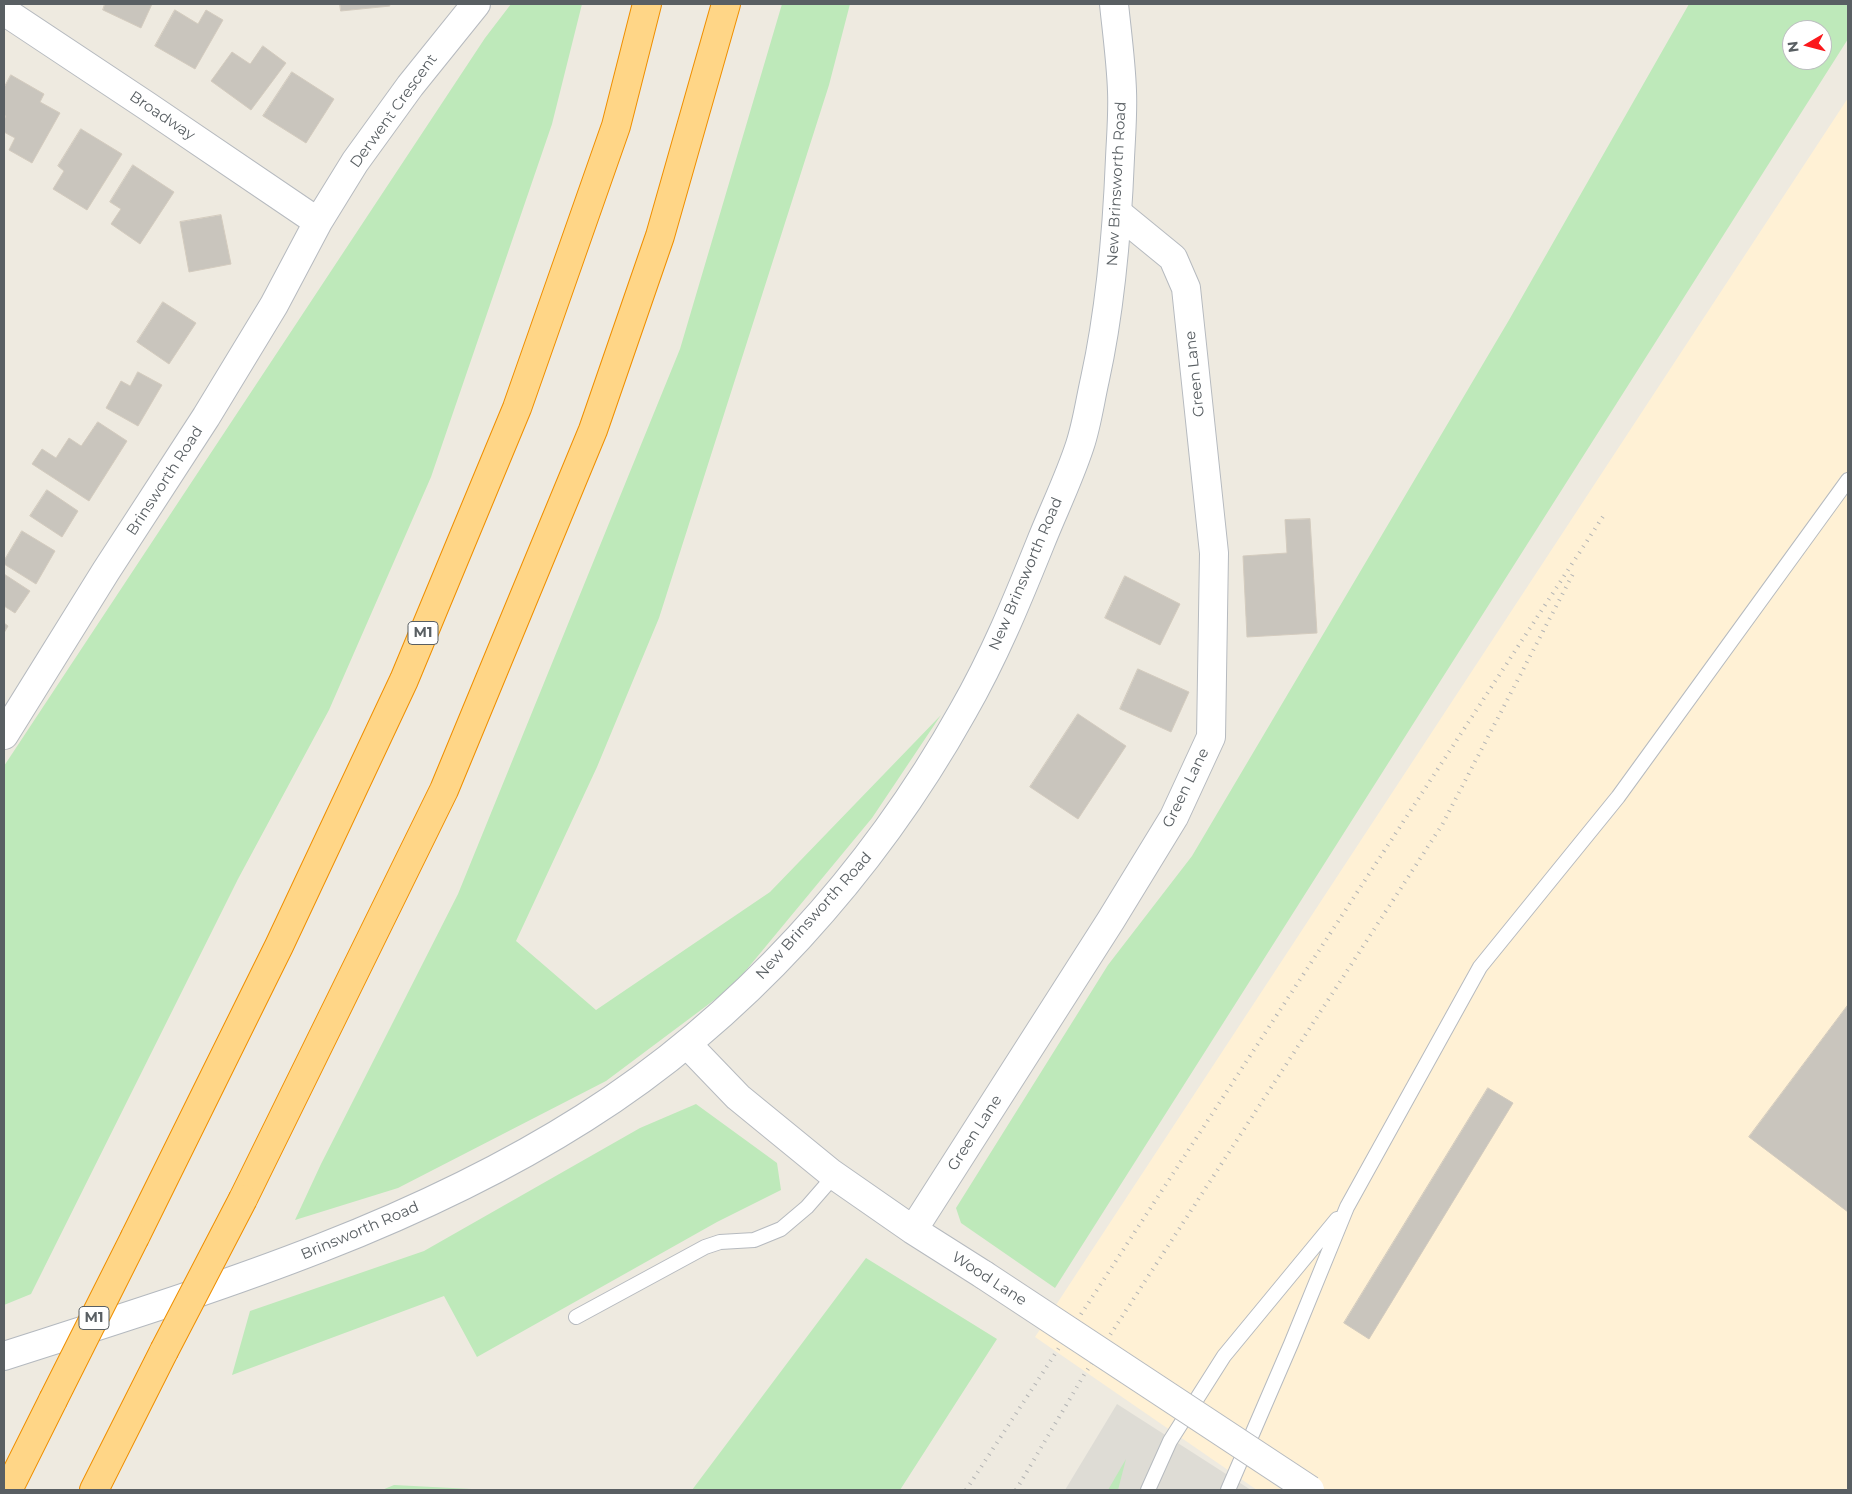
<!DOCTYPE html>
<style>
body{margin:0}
#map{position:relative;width:1852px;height:1494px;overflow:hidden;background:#eeeae0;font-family:Montserrat,sans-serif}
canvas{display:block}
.frame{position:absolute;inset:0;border:5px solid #595f63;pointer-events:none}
.north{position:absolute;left:1782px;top:20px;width:50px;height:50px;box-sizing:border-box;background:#fff;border:1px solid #bdbfc1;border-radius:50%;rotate:262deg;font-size:14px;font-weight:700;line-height:20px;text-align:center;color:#595f63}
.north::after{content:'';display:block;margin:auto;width:18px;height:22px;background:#fb191c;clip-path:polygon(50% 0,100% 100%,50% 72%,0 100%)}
</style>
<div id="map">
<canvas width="1852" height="1494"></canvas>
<div class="frame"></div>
<div class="north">N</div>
</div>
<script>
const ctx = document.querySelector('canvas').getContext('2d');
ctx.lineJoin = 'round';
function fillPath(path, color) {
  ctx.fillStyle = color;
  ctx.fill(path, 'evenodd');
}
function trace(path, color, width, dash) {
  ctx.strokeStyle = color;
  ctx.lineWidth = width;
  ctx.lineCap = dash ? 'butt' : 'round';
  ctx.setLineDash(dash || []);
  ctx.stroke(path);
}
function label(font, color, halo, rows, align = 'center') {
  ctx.font = font + ' Montserrat,sans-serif';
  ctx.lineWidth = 4.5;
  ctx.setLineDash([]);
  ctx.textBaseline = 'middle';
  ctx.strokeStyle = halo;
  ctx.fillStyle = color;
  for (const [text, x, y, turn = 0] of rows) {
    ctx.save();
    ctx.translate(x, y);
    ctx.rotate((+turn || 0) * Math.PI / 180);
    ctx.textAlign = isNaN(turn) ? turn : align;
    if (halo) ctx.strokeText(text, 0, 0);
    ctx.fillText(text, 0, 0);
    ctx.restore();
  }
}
fillPath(new Path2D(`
 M1848 98V1490H1257L1035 1337Z`), '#fff1d5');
fillPath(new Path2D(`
 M1117 1404 1251 1490H1065Z`), '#dedcd5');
fillPath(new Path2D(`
 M511 4H582L552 124 431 477 329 710 238 879 31 1294 4 1305V766L485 38Z
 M782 4H850L829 85 659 618 597 767 516 941 596 1010 770 892 941 715 872 818 733 986 606 1081 398 1188 295 1220 321 1164 458 894 680 349Z
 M1689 4H1848V39L1055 1288 961 1223 956 1208 1108 965 1192 856 1509 320ZM1792 30H1822V60H1792Z
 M696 1104 777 1163 781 1190 717 1222 477 1357 444 1296 232 1375 250 1311 424 1251 640 1128Z
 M866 1258 997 1339 900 1490H692Z
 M1126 1459 1118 1490H1108Z
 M394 1485 491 1490H382Z`), '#bee9ba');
const building = new Path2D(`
 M105 4H152L141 28 103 10Z
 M340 4H389L390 6 341 11Z
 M175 10 198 24 206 10 223 20 195 69 155 46Z
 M263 46 286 63 251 110 211 81 232 52 250 64Z
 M292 72 334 99 306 143 263 116Z
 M11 75 44 94 40 102 60 113 32 163 9 150 15 138 4 132V120L6 116 4 115V88Z
 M81 129 122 154 87 210 53 189 64 171 58 166Z
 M133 165 174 192 140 244 111 224 121 209 110 202Z
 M221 215 231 264 189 272 180 222Z
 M163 302 196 323 169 364 137 342Z
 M138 372 162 385 138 426 106 408 121 381 130 386Z
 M98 422 127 441 89 501 32 464 42 449 56 458 69 438 81 446Z
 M47 490 78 511 62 537 30 516Z
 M1310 519 1317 633 1247 637 1243 556 1287 553 1285 520Z
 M22 531 55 551 36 584 4 564V561Z
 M4 574 30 591 15 613 4 606Z
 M1125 576 1180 604 1160 645 1105 618Z
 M4 623 8 626 4 633Z
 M1138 669 1189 692 1171 732 1120 709Z
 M1078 714 1126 746 1078 819 1030 787Z
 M1848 1005V1212L1749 1137Z
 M1488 1088 1513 1103 1369 1339 1344 1323Z`);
fillPath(building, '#c9c5bd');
trace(building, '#d3cbbe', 1);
const lane = new Path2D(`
 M576 1317 705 1247 720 1242 754 1240 781 1229 807 1207 834 1176
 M1148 1490 1170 1441 1224 1356 1337 1219
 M1228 1490 1291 1344 1347 1207 1480 967 1618 797 1848 480`);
const street = new Path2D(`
 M4 11 147 106 318 222
 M4 735 106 571 206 417 274 305 318 222 355 162 410 86 476 4
 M687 1044 738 1097 831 1173 913 1230 984 1275
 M913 1230 1111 920 1174 817 1211 737 1214 553 1186 288 1173 258 1118 213`);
const secondary = new Path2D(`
 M4 1356C203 1292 406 1231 584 1118 741 1019 873 872 963 711 994 657 1017 601 1040 544 1053 511 1069 479 1080 445 1087 424 1090 401 1095 379 1111 306 1117 233 1120 158 1121 136 1123 113 1122 91 1121 62 1117 33 1114 4`);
const highway = new Path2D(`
 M243 1199 444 790 593 430 660 236 726 4
 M135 1237 279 946 404 680 517 408 616 126 647 4
 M8 1490 53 1400
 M94 1490 164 1351`);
trace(lane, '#b6babf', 16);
trace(street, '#b6babf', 30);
trace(secondary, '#b4b9bf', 30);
trace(highway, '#ef8f00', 30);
trace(lane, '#fff', 14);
trace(street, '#fff', 28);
trace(secondary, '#fff', 28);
trace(highway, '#ffd687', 28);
trace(new Path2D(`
 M966 1490 1604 515
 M1016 1490 1084 1375 1442 825 1575 570`), '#b3b4b4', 4, [1, 6]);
const streetBridge = new Path2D(`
 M984 1275 1310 1490`);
const highwayBridge = new Path2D(`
 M164 1351 243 1199
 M53 1400 135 1237`);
trace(streetBridge, '#b6babf', 30, []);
trace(highwayBridge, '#ef8f00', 30, []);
trace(streetBridge, '#fff', 28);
trace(highwayBridge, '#ffd687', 28);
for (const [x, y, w] of [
 [423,633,30],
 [94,1318,30]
]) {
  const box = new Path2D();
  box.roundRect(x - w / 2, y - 11.5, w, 23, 4);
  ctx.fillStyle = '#fff';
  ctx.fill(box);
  trace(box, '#595f63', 1);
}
label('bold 14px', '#595f63', null, [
 ["M1",423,633],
 ["M1",94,1318]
]);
label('15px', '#595f63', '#fff', [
 ["Derwent Crescent",394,111,-54],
 ["Broadway",162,116,34],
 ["New Brinsworth Road",1117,184,-87],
 ["Green Lane",1195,374,-96],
 ["Brinsworth Road",165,481,-57],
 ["New Brinsworth Road",1026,574,-67],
 ["Green Lane",1186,788,-64],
 ["New Brinsworth Road",814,916,-48],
 ["Green Lane",975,1133,-57],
 ["Brinsworth Road",360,1231,-23],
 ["Wood Lane",989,1279,33]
]);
</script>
